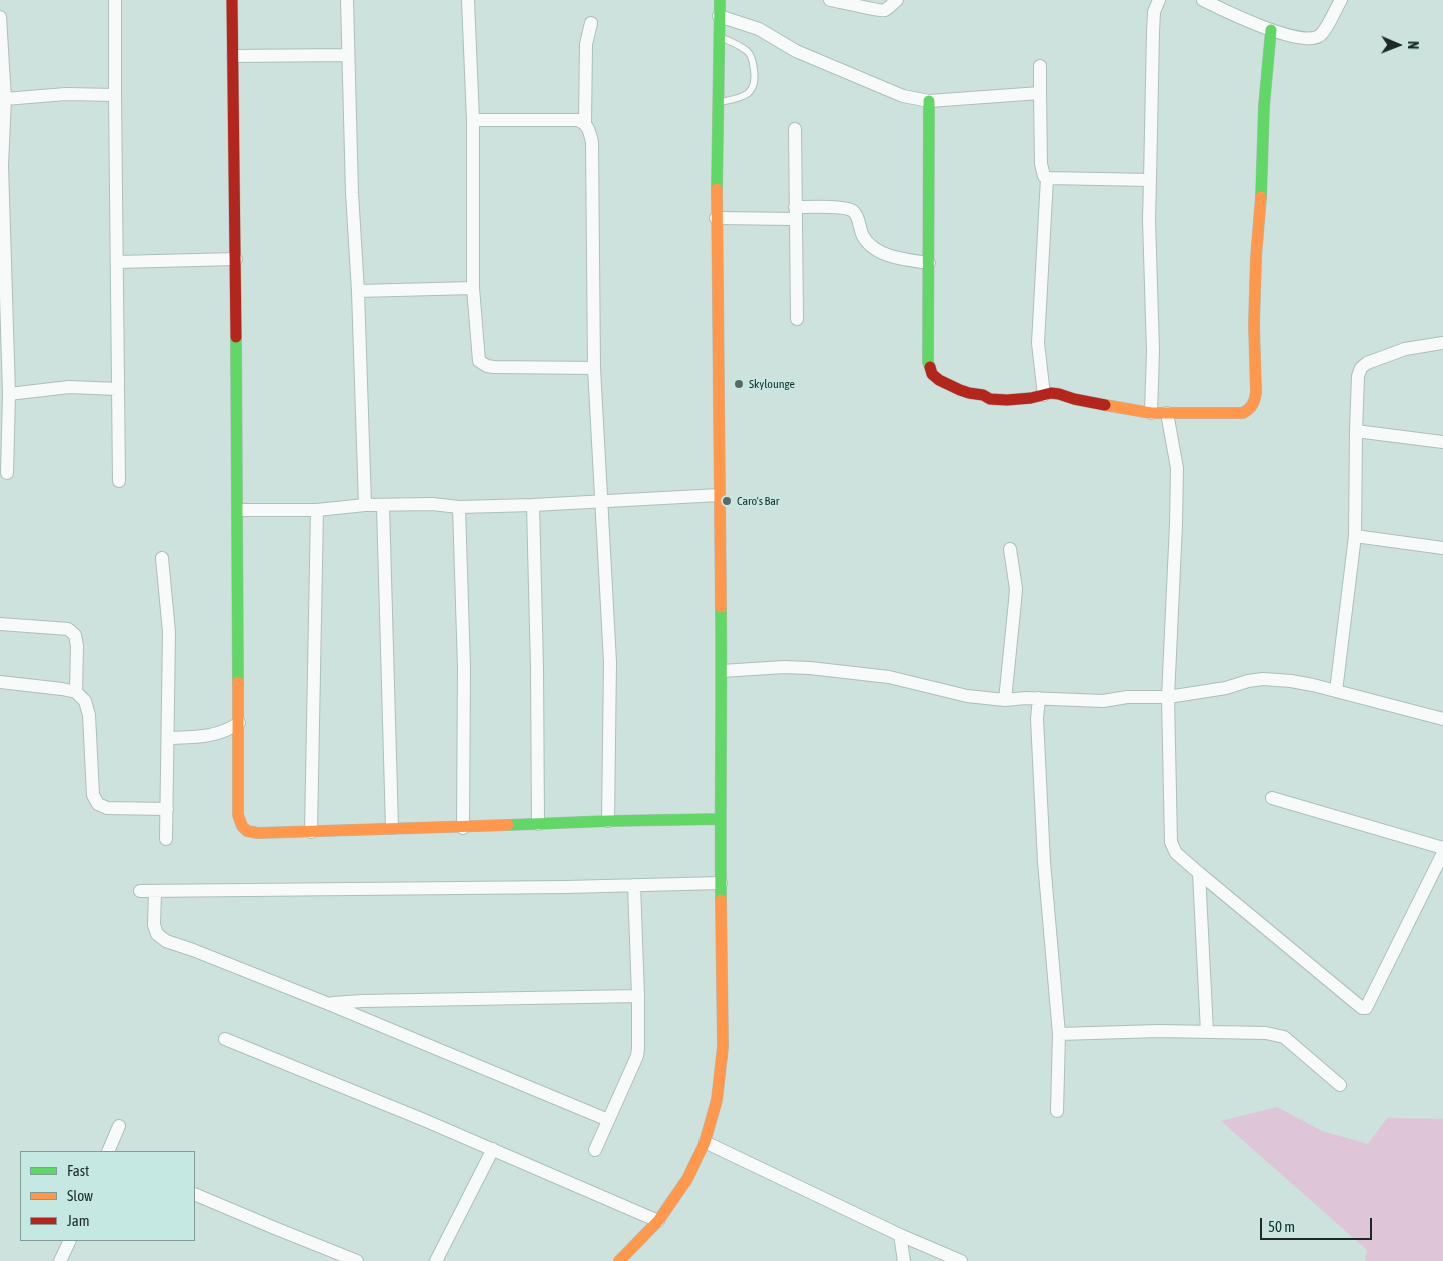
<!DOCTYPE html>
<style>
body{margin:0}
#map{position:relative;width:1443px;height:1261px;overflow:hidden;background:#cde1dd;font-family:"Asap Condensed",sans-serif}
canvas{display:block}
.legend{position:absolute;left:20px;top:1151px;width:175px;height:90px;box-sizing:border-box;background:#c5e9e2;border:1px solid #819c97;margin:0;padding:6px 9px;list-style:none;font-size:15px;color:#1c2927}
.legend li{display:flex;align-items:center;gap:10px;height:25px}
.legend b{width:25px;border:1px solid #819c97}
.north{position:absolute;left:1373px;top:20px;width:50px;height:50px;-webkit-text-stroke:4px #c5e9e2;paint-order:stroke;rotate:91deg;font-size:14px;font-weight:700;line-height:20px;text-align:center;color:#1c2927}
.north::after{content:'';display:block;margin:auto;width:18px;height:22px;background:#1c2927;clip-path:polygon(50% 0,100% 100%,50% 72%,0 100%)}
.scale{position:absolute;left:1260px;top:1218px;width:112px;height:22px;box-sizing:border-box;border:2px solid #1c2927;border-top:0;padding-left:6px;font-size:15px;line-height:18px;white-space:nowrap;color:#1c2927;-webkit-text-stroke:4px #c5e9e2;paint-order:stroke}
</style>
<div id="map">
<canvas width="1443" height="1261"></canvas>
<ul class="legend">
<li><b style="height:6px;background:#63d668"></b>Fast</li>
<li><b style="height:6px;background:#ff974d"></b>Slow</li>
<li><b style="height:6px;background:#b3261e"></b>Jam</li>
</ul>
<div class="north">N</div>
<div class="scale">50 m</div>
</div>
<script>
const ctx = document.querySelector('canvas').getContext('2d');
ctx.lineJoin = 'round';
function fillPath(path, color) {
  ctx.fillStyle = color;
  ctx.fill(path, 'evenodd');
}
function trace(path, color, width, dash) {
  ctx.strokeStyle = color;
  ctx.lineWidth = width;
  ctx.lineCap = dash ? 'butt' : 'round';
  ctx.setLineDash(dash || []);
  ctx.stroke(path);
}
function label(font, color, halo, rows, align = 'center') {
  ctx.font = font + ' "Asap Condensed",sans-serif';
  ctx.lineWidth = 4;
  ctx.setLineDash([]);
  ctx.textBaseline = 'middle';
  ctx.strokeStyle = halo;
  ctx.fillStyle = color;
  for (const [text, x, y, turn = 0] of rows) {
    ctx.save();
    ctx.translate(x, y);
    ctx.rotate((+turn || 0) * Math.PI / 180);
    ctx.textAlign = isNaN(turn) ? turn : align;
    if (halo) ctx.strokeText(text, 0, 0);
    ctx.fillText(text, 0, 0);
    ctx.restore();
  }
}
fillPath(new Path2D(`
 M1277 1107 1322 1131 1368 1144 1387 1118 1443 1119V1261H1365L1367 1250 1221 1121Z`), '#dec5d7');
const lane = new Path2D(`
 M720 102C740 98 758 97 754 70 753 64 753 57 748 52 741 45 729 41 720 37`);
const street = new Path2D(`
 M115 0V95L119 481
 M347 0 352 193 358 291 365 505
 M468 0 473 120V288L479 361 487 366 494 367 594 368
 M830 0C839 1 880 12 885 10 889 8 893 3 897 0
 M1203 0C1223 10 1300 48 1319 36 1326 32 1336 8 1341 0
 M719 16 759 29 796 51 903 96 929 101 1040 93 1041 164 1044 176 1047 178 1150 180 1149 220 1153 351 1151 413
 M0 17 5 99 2 165 9 394 7 473
 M233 56 348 55
 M1040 66V93
 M5 99 66 94 115 95
 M473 120H578C589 125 589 131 592 142L594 368 610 662 608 821
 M585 123 586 44 591 23
 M795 129 797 319
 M1150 180 1153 32 1154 12 1159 0
 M795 207C807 207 845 205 853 211 860 217 859 229 863 236 875 258 908 260 929 263
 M716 218 795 219
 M118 262 236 259
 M358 291 473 288
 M1443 343 1405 349 1367 363 1361 368 1358 376 1356 431 1443 442
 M9 394 69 387 118 389
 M1044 395 1038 343 1047 178
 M1167 413 1177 468 1176 524 1168 697 1171 842 1176 853 1199 873 1362 1008H1366L1443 853
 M533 505 537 668 538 824
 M383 506 392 828
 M459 507 464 668 463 828
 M238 510H317L365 505 432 504 459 507 533 505 719 495
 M1355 536 1356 431
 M162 558 169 632 166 839
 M0 624 68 629 75 635 77 646 76 692
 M722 671 784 667 810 668 889 677 967 696 1005 700 1026 698 1103 701 1127 697H1168L1226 688 1248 681 1263 679 1291 681 1313 685 1443 719
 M0 682 62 689 76 692 85 701 89 715 93 795 98 804 107 808 167 809
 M1336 691 1355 536 1443 548
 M1039 698 1037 719 1044 862 1059 1034 1057 1111
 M1005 700 1015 601 1016 589 1010 549
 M169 738C195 737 217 738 239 723
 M1272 798 1443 848
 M311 832 317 510
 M1199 873 1207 1032
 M140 891 566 887 721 883
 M155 891 154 925 157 934 166 941 193 950 329 1004 608 1120
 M333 1003 362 1001 638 996
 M1059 1034 1159 1031 1266 1033 1284 1037 1340 1085
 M225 1039 424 1120 658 1221
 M705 1142 900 1235 961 1261
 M595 1150 637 1056 638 1048V996L634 885
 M108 1152 119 1126
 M194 1194 277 1229 357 1261
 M900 1235 904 1261
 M60 1261 70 1240
 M436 1261 493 1149`);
const fast = new Path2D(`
 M929 101 928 362 930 367
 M717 189 720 0
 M1261 197 1264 106 1271 30
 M236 337 238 682
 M508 825 608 821 720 819
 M721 900C720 803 722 705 721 607`);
const slow = new Path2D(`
 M717 189 721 607
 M1105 405 1151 413H1243C1252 408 1255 402 1256 392L1254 325 1256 257 1261 197
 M238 682V815L242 826 247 831 258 833 508 825
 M619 1261 658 1221 687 1179 705 1142 717 1100 723 1047 721 900`);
const jam = new Path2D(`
 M232 0 236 337
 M930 367 932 374 939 380 960 390 969 393 983 395 990 399 1007 400 1031 398 1051 393 1059 394 1074 399 1105 405`);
trace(lane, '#aebebb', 8);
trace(street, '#aebebb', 14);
trace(fast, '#aebebb', 12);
trace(slow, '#aebebb', 12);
trace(jam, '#aebebb', 12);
trace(lane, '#f8fafa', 6);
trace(street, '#f8fafa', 12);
trace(fast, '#63d668', 11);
trace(slow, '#ff974d', 11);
trace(jam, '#b3261e', 11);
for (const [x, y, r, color] of [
 [739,384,5,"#5a6967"],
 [727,501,5,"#5a6967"]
]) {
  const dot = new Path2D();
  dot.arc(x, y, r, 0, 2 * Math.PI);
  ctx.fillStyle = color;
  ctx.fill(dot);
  trace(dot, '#c5e9e2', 2);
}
label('12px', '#1c2927', '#c5e9e2', [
 ["Skylounge",749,384],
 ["Caro's Bar",737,501]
], 'left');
</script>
